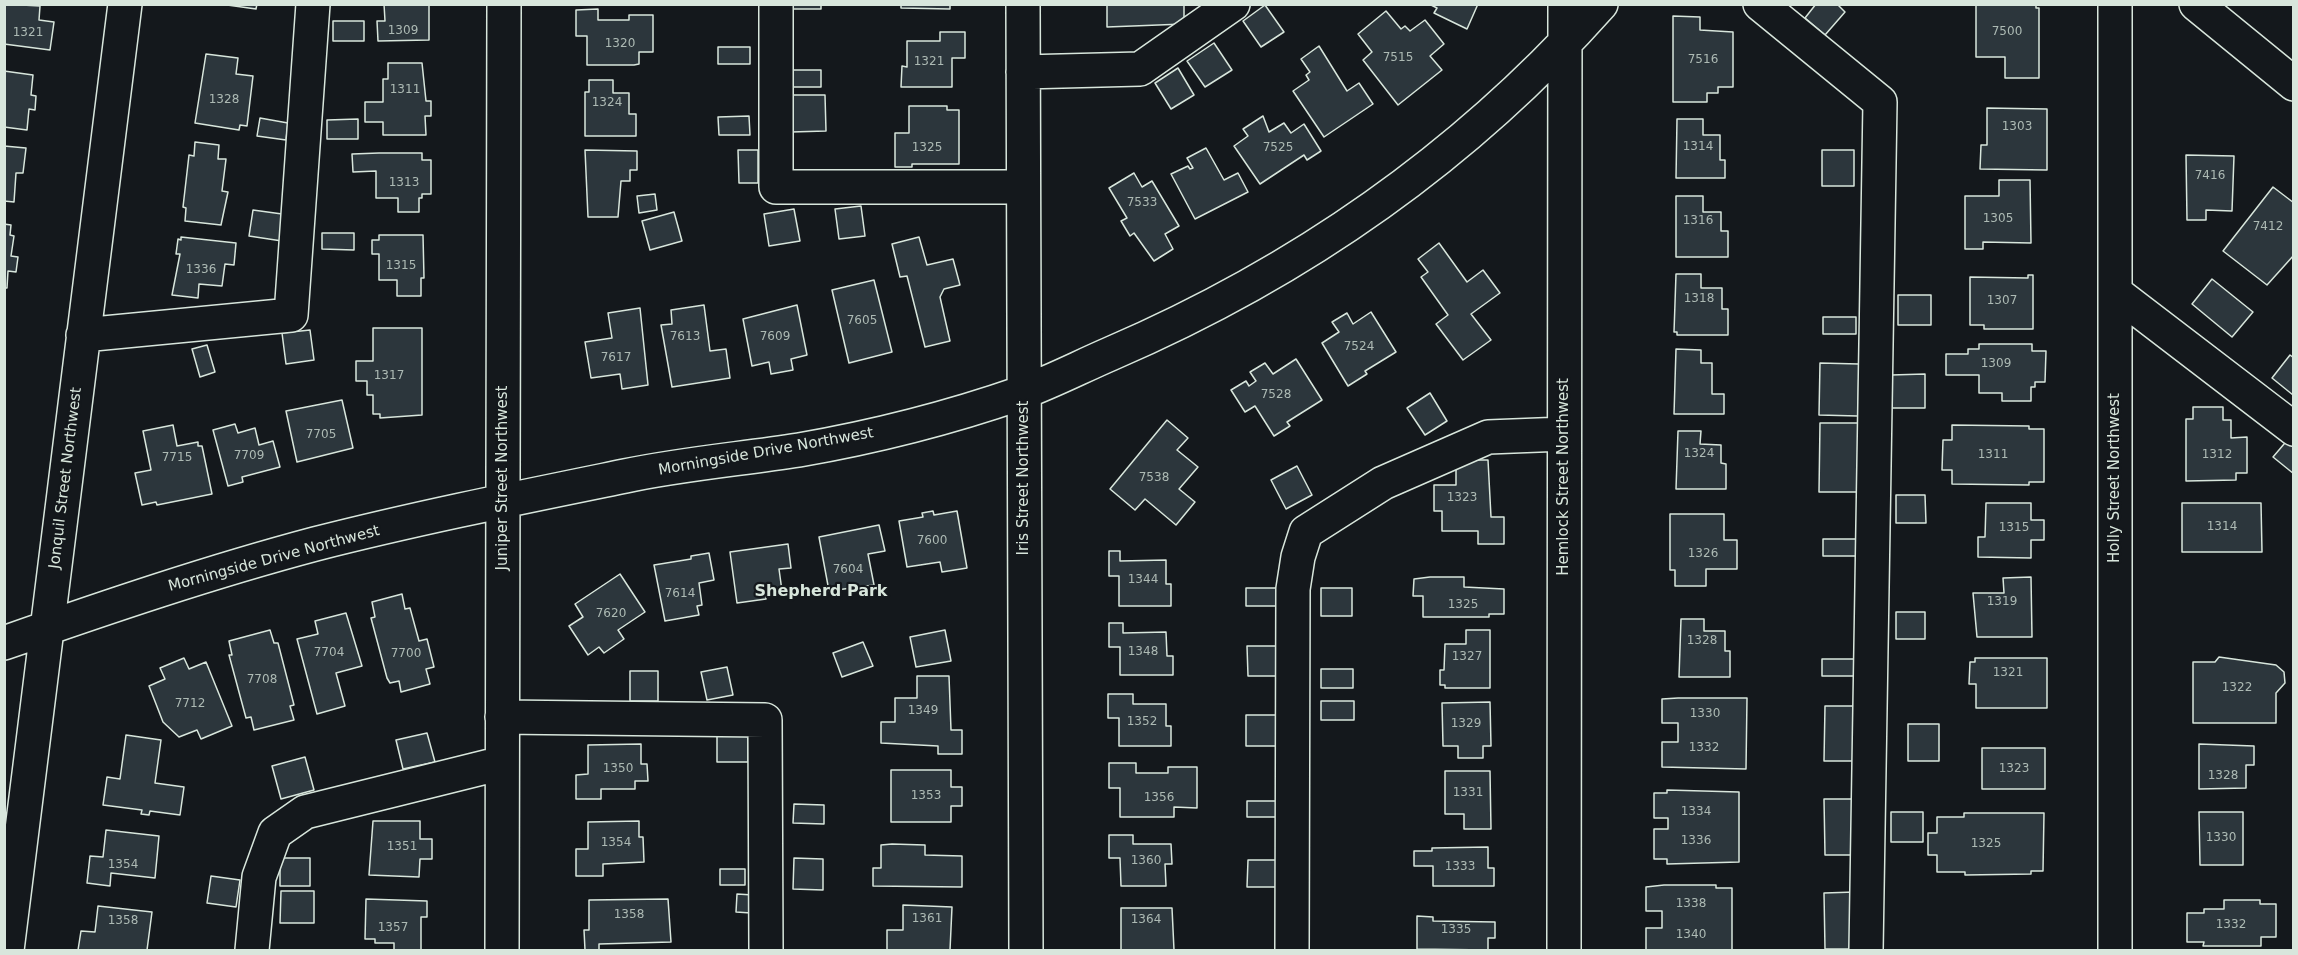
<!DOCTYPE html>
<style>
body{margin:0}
#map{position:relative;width:2298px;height:955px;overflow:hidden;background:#14181c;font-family:"DejaVu Sans",sans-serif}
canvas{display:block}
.frame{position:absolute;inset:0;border:6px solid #d8e6dc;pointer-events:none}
</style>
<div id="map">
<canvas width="2298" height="955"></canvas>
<div class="frame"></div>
</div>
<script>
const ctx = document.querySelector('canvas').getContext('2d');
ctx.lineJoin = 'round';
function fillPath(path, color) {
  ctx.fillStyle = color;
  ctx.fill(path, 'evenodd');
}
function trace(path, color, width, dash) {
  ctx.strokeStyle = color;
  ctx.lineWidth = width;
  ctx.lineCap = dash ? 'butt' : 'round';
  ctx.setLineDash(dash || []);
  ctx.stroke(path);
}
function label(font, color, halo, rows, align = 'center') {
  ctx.font = font + ' "DejaVu Sans",sans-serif';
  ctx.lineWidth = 4.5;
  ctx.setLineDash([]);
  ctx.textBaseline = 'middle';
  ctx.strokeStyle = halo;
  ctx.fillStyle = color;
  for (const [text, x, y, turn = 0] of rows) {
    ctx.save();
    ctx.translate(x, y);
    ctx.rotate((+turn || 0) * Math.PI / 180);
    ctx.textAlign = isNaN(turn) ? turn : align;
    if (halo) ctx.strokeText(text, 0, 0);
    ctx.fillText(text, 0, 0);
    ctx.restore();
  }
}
const building = new Path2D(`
 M4 4 40 6 39 20 54 22 50 50 4 44Z
 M220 4H257L256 9Z
 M384 4H429V40L378 41 377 21H385Z
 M791 4H821V9H791Z
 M901 4H950V9L901 8Z
 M1107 4H1184V24L1107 27Z
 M1478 4 1467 29 1434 13 1437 8 1431 5Z
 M1816 4H1837L1845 12 1825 35 1805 18Z
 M1976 4H2036V8H2039V78H2005V57H1976Z
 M1265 5 1284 32 1261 47 1243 21Z
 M598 9V20H629V15H653V52H639V64L634 65H587V36H576V10Z
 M1386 11 1401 29 1405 26 1410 31 1425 20 1444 44 1430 56 1442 70 1398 105 1363 60 1372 52 1358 34Z
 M1673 16 1700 17V30L1733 32V87H1718V93H1707V102H1673Z
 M333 21H364V41H333Z
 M940 32H965V58H952V87H901L902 66 907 67V41H940Z
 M1214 43 1232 70 1205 87 1187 61Z
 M1319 46 1347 91 1359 83 1373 104 1324 137 1293 91 1309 80 1306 75 1310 72 1301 59Z
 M718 47H750V64H718Z
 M206 54 238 58 236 74 253 76 247 126 240 125 239 130 195 123Z
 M388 63H422L426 101H431V116H425L426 135H383V122H365V102H383V79H388Z
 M1178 68 1194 95 1171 109 1155 83Z
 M790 70H821V87H791Z
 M4 71 33 75 31 95 36 96 35 110 29 109 27 130 4 127Z
 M589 80H613V93H629V114H636V136H585V92H589Z
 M791 95H825L826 131 791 132Z
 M909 106H947V110H959V164H912V167H895V133H909Z
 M1987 108 2047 109V170L1980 169 1981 145H1987Z
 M749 116 750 135H719L718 117Z
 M1263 116 1269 132 1284 123 1291 133 1304 124 1321 151 1307 160 1304 155 1260 184 1234 146 1248 136 1243 129Z
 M260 118 288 123 286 140 257 136Z
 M358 119V139H327V120Z
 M1677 119H1703V135H1720V160H1725V178H1676Z
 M195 142 219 145 218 159H226L222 191 228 192 221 225 185 221 186 208 183 207 189 155 194 156Z
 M4 146 26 148 23 173H16L14 202 4 201Z
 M1206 148 1224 180 1238 173 1248 192 1195 219 1171 174 1188 166 1190 169 1193 168 1187 158Z
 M585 150 637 151V170H630V181H621L618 217H588Z
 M738 150H758V183H739Z
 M1822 150H1854V186H1822Z
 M379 153H422V160H431V194H422V198H419V212H398V198H376V171L353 172 352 154Z
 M2186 155 2234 156 2232 211 2206 210V220H2187Z
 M1134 173 1142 187 1152 181 1179 226 1165 234 1173 249 1154 261 1134 233 1130 236 1121 221 1127 218 1109 188Z
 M1999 180H2030L2031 243 1983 242V249H1965V196H1999Z
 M2273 187 2294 203V255L2267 285 2223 251Z
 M655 194 657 210 639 213 637 196Z
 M1676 196H1703V212H1721V231H1728V257H1676Z
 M861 206 865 236 839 239 835 209Z
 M794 209 800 241 769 246 764 214Z
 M253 210 282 214V241L249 236Z
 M674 212 682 241 650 250 642 221Z
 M4 224 11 225 10 235 14 236 11 256 18 257 16 272 8 271 7 288H4Z
 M322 233H354V250L322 249Z
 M379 235H423L424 278H421V296H397V280H379V254H372V240H379Z
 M181 237 236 243 234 265 225 264 222 286 199 284 198 298 172 295 180 254H176L178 239 181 240Z
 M919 237 927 265 953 259 960 285 944 289 940 297 950 341 925 347 907 276 900 277 892 244Z
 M1439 243 1467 282 1483 270 1500 293 1471 314 1491 340 1463 360 1436 324 1448 315 1421 277 1428 272 1418 259Z
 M1676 274H1701V288H1722V309H1728V335H1677V332H1674Z
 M2028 275H2033V329H1984V325H1970V277L2028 278Z
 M2212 279 2253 312 2232 337 2192 304Z
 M874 280 892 352 849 363 832 290Z
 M1898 295H1931V325H1898Z
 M704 305 710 351 726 349 730 378 672 387 661 325 672 324 671 310Z
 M797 305 807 355 791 359 793 370 771 374 769 362 752 366 743 319Z
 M640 308 648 385 622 389 620 374 591 378 585 342 612 338 608 313Z
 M1371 312 1396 352 1365 371 1367 374 1348 386 1322 343 1339 332 1332 322 1347 313 1353 324Z
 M1823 317H1856V334H1823Z
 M373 328H422V415L380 418V414H373V395H367V381H356V361H373Z
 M310 330 314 360 286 364 282 333Z
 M1979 344H2032V351H2046L2045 382H2035V387H2031V401H2002V393H1979V375H1946V354H1968V349H1979Z
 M207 345 215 372 200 377 192 349Z
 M1676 349 1701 350V363H1712V394H1724V414H1674Z
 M2290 355 2294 358 2293 395 2272 378Z
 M1296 359 1322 400 1287 422 1290 426 1274 436 1255 406 1245 412 1231 390 1246 381 1249 386 1256 381 1250 372 1265 363 1273 374Z
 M1820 363 1859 364 1858 416 1819 415Z
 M1925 374V408H1892L1891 375Z
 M1430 393 1447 421 1425 435 1407 408Z
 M342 400 353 448 297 462 286 411Z
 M2193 407H2223V420H2231V438L2247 437V473H2236V480L2186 481V419H2193Z
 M1167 420 1188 438 1177 450 1198 467 1179 489 1195 502 1176 525 1145 499 1135 510 1110 489Z
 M1820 423H1859L1858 492H1819Z
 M235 424 238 433 255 428 259 445 273 441 280 467 242 477 243 482 228 486 213 430Z
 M173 425 177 446 198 442V446H202L212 494 157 505 156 502 142 505 135 473 151 470 143 431Z
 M1952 425 2029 426V429H2044V482H2029V485L1952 484V470H1942L1943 440H1952Z
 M1678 431H1701L1700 444 1721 445V463L1726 464V489H1676Z
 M2290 437 2294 439V474L2273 457Z
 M1456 460H1488L1491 517H1504V544H1478V531H1442V511H1434V485H1456Z
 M1297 466 1312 495 1286 509 1271 480Z
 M1896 495H1925L1926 523H1896Z
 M1986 503H2031V520H2044V540H2031V558L1978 557V537H1985Z
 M2182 503H2261L2262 552H2182Z
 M933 511 934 515 957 511 967 568 942 572 940 562 907 567 899 521 923 517 922 513Z
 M1670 514H1724V540H1737V569H1706V586H1675V570H1670Z
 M879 525 885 551 868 554 874 585 829 591 819 537Z
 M1823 539H1856V556H1823Z
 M788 544 791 568 779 569 782 591 765 593 766 599 737 603 730 552Z
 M1109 551H1120V561L1166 560V584H1171V606H1119V576H1109Z
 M709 553 714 580 699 583 702 605 697 606 699 615 665 621 654 565 691 559V556Z
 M620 574 645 612 618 630 624 639 604 653 599 647 588 655 569 626 583 617 575 604Z
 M1430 577H1464V587L1504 589V614H1489V617H1423V596H1413L1414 579Z
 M2031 577 2032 637H1977L1973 593H2004L2003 578Z
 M1246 588H1277V606H1246Z
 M1321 588H1352V616H1321Z
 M402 594 405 609 410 608 419 641 427 639 434 667 426 669 430 684 401 692 399 681 390 683 387 678 371 618 375 617 372 602Z
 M1896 612H1925V639H1896Z
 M346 613 362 666 336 673 345 706 317 714 297 639 318 634 315 621Z
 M1681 619H1704V631H1725V651H1730V677H1679Z
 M1109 623H1123V633L1166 632 1167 656H1173V675H1120V647H1109Z
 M270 630 274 643H278L294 705 290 706 294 720 254 730 251 717 246 718 229 655H232L229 641Z
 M945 630 951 661 916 667 910 637Z
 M1466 630H1490V688H1445V685H1440V670H1444L1445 644H1466Z
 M863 642 873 666 842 677 833 653Z
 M1247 646H1277V676H1248Z
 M2219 657 2276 665 2284 672 2285 683 2276 693V723H2193V662H2215Z
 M184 658 189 669 206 662 232 726 201 739 197 730 179 737 163 722 149 686 165 679 160 668Z
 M1975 658H2047V708H1976V684H1969L1970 662H1975Z
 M1822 659H1854V676H1822Z
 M727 667 733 695 707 700 701 672Z
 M1321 669H1353V688H1321Z
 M630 671H658V701H630Z
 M917 676H949L951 730H962V754H938V746L881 743V722H895V698H917Z
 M1108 694H1133V704H1166V726H1171V746H1119V718H1108Z
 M1678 698H1747L1746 769 1662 767V742H1678V723H1662V699Z
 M1321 701H1354V720H1321Z
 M1490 702 1491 746H1483V758H1458V746H1443L1442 703Z
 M1825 706H1855V761H1824Z
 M1246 715H1277V746H1246Z
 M1908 724H1939V761H1908Z
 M427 733 435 762 403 769 396 740Z
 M748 733V762H717V734Z
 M126 735 161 740 155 783 184 787 180 815 150 811 149 815 141 814 142 810 103 805 107 777 120 779Z
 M641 744V764H647L648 781H635V789H601V799H576V775L588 774V745Z
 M2199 744 2254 746V765H2246V788L2199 789Z
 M1982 748H2045V789H1982Z
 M305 757 314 790 281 799 272 766Z
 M1109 763H1136V773H1168V767H1197V808L1174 807V817H1120V788H1109Z
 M891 770H951V787H962V806H951V822H891Z
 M1445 771H1490L1491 829H1464V814H1445Z
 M1667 790 1739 792V862L1667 864V859H1654V829H1668V818H1654V793H1667Z
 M1824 799H1854V855H1825Z
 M1247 801H1277V817H1247Z
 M794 804 824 805V824L793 823Z
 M1891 812H1923V842H1891Z
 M2199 812H2243V865H2200Z
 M1964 813H2044L2043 871H2031V874L1965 875V872H1937V855H1928V833H1937V817H1964Z
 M373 821H420V839H432V859H420L419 877 369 875Z
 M639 821V837H643L644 862 603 864V876H576V849H588V822Z
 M106 830 159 836 155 878 111 873 110 886 87 883 90 856 103 857Z
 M1109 835H1133V844H1171L1172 864H1165L1166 886H1121L1120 858H1109Z
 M892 844 925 845V855L962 856V887L873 886V868H881V845Z
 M1488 847V868H1494V886H1433V866H1414V851H1432V848Z
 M280 858H310V886H280Z
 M794 858 823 859V890L793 889Z
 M1248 860H1277V887H1247Z
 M720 869H745V885H720Z
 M211 876 240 880 236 907 207 903Z
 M1664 885H1716V888H1732V950H1646V928H1662V911H1646V887Z
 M281 891H314V923H280Z
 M1855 892 1856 949H1825L1824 893Z
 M737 894 753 895 751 913 736 912Z
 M366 899 427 901V917H421V950H394V943H375V939H365Z
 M668 899 671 942 599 944V950H585L584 930H589V900Z
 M2224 900H2260V904H2276V937H2261V946H2203L2204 942H2187V913H2204V909H2224Z
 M903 905 952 907 950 950H887V930H903Z
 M98 906 152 912 147 950H78L81 931 95 932Z
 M1121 908H1172L1174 950H1121Z
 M1417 916 1433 917V921L1495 922V938H1488V950L1417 949Z`);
fillPath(building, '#2c363c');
trace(building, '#d8e6dc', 1.5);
const minor = new Path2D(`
 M776 4V187H1023
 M1023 4 1026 950
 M1760 4 1880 102 1866 950
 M1023 72 1140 69 1233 4
 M2115 292 2294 429
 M83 335 291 315 313 4
 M4 643C107 607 210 572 315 544 417 518 522 497 625 476 682 464 741 459 799 450 874 437 949 418 1021 393 1051 382 1080 367 1110 354 1298 273 1464 158 1601 4
 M502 717 765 720 766 950
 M7 950 125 4
 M252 950 259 877 275 833 305 812 502 763
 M502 950 504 4
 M1292 950 1293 589 1298 557 1306 532 1383 483 1488 437 1564 434
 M1564 950 1565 4
 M2115 950V4`);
const major = new Path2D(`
 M2196 4 2294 84`);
trace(minor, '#d8e6dc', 36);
trace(major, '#d8e6dc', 36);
trace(minor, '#14181c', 33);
trace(major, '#14181c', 33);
label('12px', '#adbab4', null, [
 ["1309",403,31],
 ["7500",2007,32],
 ["1321",28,33],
 ["1320",620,44],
 ["7515",1398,58],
 ["7516",1703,60],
 ["1321",929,62],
 ["1311",405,90],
 ["1328",224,100],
 ["1324",607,103],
 ["1303",2017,127],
 ["1314",1698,147],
 ["1325",927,148],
 ["7525",1278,148],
 ["7416",2210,176],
 ["1313",404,183],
 ["7533",1142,203],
 ["1305",1998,219],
 ["1316",1698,221],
 ["7412",2268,227],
 ["1315",401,266],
 ["1336",201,270],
 ["1318",1699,299],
 ["1307",2002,301],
 ["7605",862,321],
 ["7613",685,337],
 ["7609",775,337],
 ["7524",1359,347],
 ["7617",616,358],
 ["1309",1996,364],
 ["1317",389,376],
 ["7528",1276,395],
 ["7705",321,435],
 ["1324",1699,454],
 ["1311",1993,455],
 ["1312",2217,455],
 ["7709",249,456],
 ["7715",177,458],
 ["7538",1154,478],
 ["1323",1462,498],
 ["1314",2222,527],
 ["1315",2014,528],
 ["7600",932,541],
 ["1326",1703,554],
 ["7604",848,570],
 ["1344",1143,580],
 ["7614",680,594],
 ["1319",2002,602],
 ["1325",1463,605],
 ["7620",611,614],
 ["1328",1702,641],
 ["1348",1143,652],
 ["7704",329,653],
 ["7700",406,654],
 ["1327",1467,657],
 ["1321",2008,673],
 ["7708",262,680],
 ["1322",2237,688],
 ["7712",190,704],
 ["1349",923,711],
 ["1330",1705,714],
 ["1352",1142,722],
 ["1329",1466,724],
 ["1332",1704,748],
 ["1350",618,769],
 ["1323",2014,769],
 ["1328",2223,776],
 ["1331",1468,793],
 ["1353",926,796],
 ["1356",1159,798],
 ["1334",1696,812],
 ["1330",2221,838],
 ["1336",1696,841],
 ["1354",616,843],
 ["1325",1986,844],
 ["1351",402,847],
 ["1360",1146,861],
 ["1354",123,865],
 ["1333",1460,867],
 ["1338",1691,904],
 ["1358",629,915],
 ["1361",927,919],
 ["1364",1146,920],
 ["1358",123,921],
 ["1332",2231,925],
 ["1357",393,928],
 ["1335",1456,930],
 ["1340",1691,935]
]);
label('15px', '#d8e6dc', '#14181c', [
 ["Morningside Drive Northwest",766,452,-10],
 ["Hemlock Street Northwest",1564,477,-90],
 ["Jonquil Street Northwest",66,478,-83],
 ["Juniper Street Northwest",503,478,-90],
 ["Iris Street Northwest",1024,478,-90],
 ["Holly Street Northwest",2115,478,-90],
 ["Morningside Drive Northwest",274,559,-15]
]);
label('bold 16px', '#d8e6dc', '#14181c', [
 ["Shepherd Park",821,592]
]);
</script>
